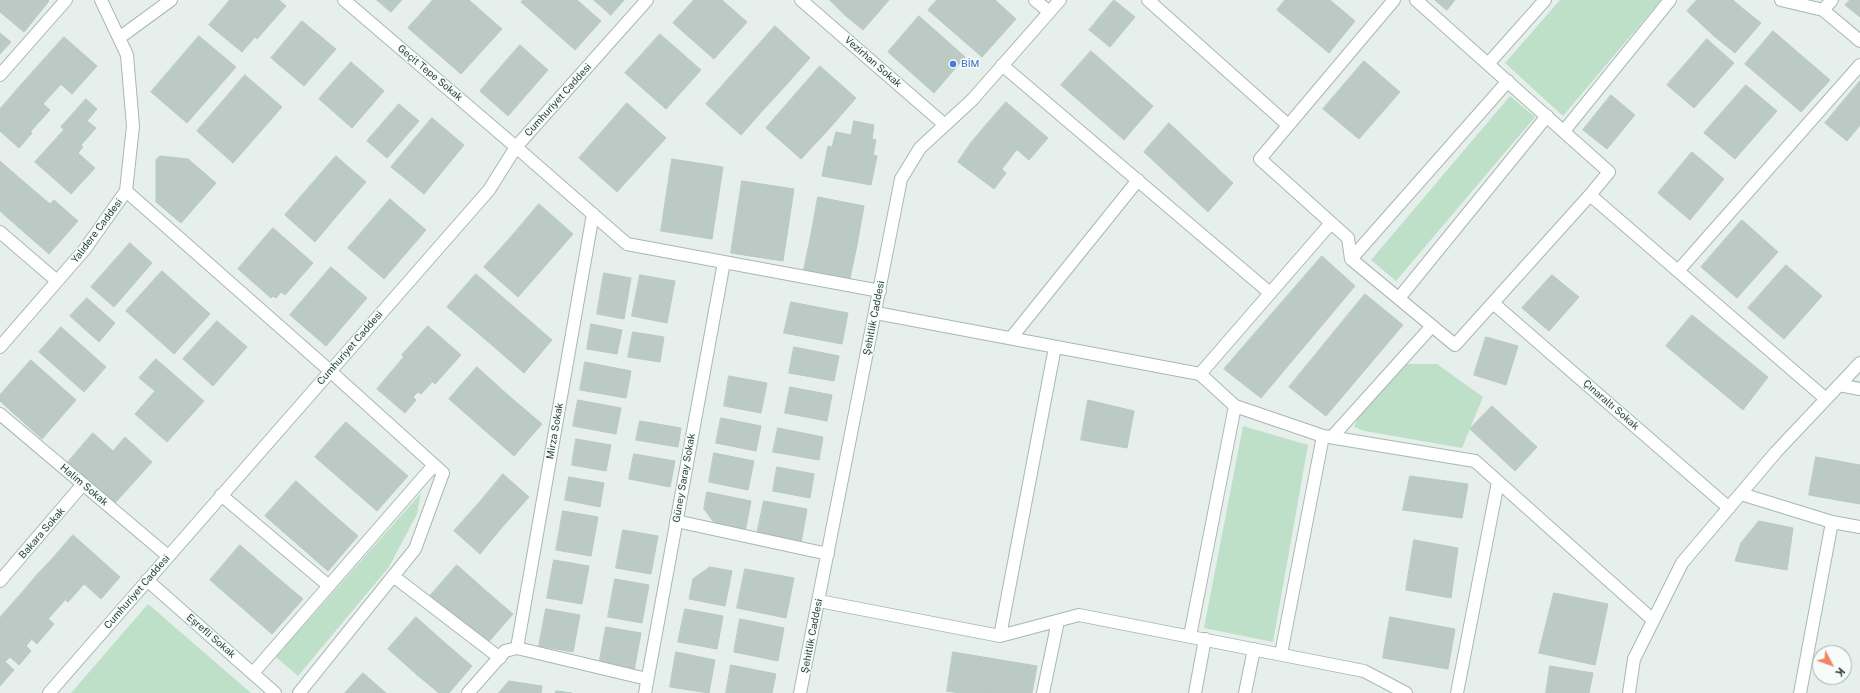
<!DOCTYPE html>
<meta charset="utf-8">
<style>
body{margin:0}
#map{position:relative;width:1860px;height:693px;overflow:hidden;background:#e6efeb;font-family:"Public Sans",sans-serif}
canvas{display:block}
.north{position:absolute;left:1812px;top:645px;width:40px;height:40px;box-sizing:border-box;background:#f7fbf9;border:1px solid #a3b1ad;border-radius:50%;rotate:131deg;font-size:11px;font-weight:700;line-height:16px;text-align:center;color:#24423a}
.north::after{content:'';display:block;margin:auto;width:14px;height:18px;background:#f4845f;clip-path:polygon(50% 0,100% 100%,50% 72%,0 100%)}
</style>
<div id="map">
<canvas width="1860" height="693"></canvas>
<div class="north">K</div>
</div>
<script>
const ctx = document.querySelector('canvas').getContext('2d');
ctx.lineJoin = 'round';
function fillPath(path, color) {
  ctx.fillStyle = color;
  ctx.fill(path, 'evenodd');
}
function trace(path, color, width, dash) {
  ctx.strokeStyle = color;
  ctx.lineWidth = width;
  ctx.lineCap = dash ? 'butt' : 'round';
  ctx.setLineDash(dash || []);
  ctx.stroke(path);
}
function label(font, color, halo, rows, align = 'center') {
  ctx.font = font + ' "Public Sans",sans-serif';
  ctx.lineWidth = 3;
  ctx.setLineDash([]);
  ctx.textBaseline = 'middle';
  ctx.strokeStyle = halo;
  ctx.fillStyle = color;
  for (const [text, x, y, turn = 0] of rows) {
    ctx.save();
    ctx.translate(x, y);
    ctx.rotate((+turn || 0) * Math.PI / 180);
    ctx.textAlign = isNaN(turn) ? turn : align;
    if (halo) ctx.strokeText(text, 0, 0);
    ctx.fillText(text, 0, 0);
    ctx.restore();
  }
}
fillPath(new Path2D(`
 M1560 0H1661L1563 116 1505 63Z
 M1510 96 1535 117 1396 281 1371 260Z
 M1407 364H1437L1483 397 1462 448 1365 431 1354 427 1358 417Z
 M1243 426 1308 445 1273 642 1204 628Z
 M421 493 417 514 389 567 298 676 276 657Z
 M148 604 251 693H71Z`), '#bfe0c8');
const building = new Path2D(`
 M0 0H48L49 1 24 32 0 12Z
 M230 0H279L286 6 257 39 255 37 242 52 209 25Z
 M377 0H402L391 12Z
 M433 0H469L502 29 461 74 408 28Z
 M524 0H571L548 26 521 2Z
 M571 0H577L601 21 575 50 548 26Z
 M594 0H624L611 15Z
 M694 0H722L747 22 714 59 673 23Z
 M830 0H860L846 16Z
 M860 0H889L863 30 846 16Z
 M937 0H995L1016 19 982 57 928 10Z
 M1114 0 1135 17 1110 47 1089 30Z
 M1285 0H1330L1355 21 1329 53 1277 10Z
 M1435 0H1455L1447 10Z
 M1697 0H1733L1741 7 1714 36 1687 11Z
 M1850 0H1860V17L1845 5Z
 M1741 7 1761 23 1735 53 1714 36Z
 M919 16 965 57 934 93 888 52Z
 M302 21 336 49 304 86 271 58Z
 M775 26 810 58 787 84 752 52Z
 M1773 31 1830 80 1801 112 1745 64Z
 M0 33 11 42 0 54Z
 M660 34 701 70 666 109 625 73Z
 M199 36 236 67 187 123 151 92Z
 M64 37 97 66 72 94 39 65Z
 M1707 39 1734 63 1694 108 1667 85Z
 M520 45 548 70 508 116 480 91Z
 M1091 51 1153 106 1124 140 1061 85Z
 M752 52 787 84 764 109 729 78Z
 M1364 61 1400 92 1359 139 1323 109Z
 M351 62 384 91 352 128 319 99Z
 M39 65 61 84 43 104 21 85Z
 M820 66 856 98 829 129 793 97Z
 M245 75 282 107 233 163 197 131Z
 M729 78 764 109 741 135 706 104Z
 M1860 81V125L1847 141 1825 123Z
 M21 85 50 110 30 132 2 107Z
 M1746 85 1777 111 1735 159 1704 133Z
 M1611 95 1635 115 1607 149 1583 130Z
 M793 97 829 129 801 159 766 128Z
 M86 99 97 109 87 121 96 128 81 145 61 127Z
 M1006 102 1048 138 1029 160 987 124Z
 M627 103 666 138 617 192 579 158Z
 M399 104 419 121 387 158 367 141Z
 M2 107 32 133 19 148 0 131V109Z
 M432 118 464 145 424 194 391 167Z
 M854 121 874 125 872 139 876 140 873 155 877 156 871 185 822 176 828 146 832 147 836 132 851 135Z
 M1169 123 1233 183 1208 212 1144 152Z
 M987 124 1017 149 1002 169 971 143Z
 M64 130 83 147 78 153 95 168 71 194 35 162Z
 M971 143 1006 173 994 189 958 162Z
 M1692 152 1724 179 1690 220 1658 193Z
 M160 156 188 159 216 183 181 223 156 202V160Z
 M336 156 366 182 340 212 310 186Z
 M672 159 723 167 712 239 661 231Z
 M0 161 24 182 0 210Z
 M742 181 794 189 783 261 731 253Z
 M24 182 50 204 25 233 0 211Z
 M310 186 340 212 315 242 285 215Z
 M818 197 864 206 857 245 811 236Z
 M390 199 426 230 384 279 348 248Z
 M54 200 78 221 49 254 25 233Z
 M539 204 573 234 546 265 512 236Z
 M1742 220 1778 252 1737 298 1701 267Z
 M273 228 313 263 285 295 281 292 276 298 273 296 271 298 238 269Z
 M512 236 546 265 518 297 484 267Z
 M811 236 857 245 849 283 803 274Z
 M130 243 152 263 114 307 91 287Z
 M1322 256 1355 286 1261 398 1224 369Z
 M1786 265 1822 296 1784 339 1748 308Z
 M331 267 367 298 326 346 290 315Z
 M162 271 210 314 174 354 126 311Z
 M604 273 631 278 624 319 597 314Z
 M476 274 514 307 486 340 447 307Z
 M640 275 675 281 667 323 632 316Z
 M1552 275 1579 297 1549 331 1522 308Z
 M1365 294 1403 325 1326 416 1289 387Z
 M87 298 115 323 99 342 70 316Z
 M791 302 848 313 842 344 784 333Z
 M514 307 552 340 524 373 486 340Z
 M1692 315 1768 377 1743 410 1666 346Z
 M217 321 247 347 213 386 183 359Z
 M591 324 622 330 617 354 587 349Z
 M428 326 461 355 435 384 402 355Z
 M61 327 106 367 84 392 39 352Z
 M633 332 664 337 660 362 628 357Z
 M1486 337 1518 346 1506 385 1474 375Z
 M794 347 839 356 834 381 789 373Z
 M404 357 433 381 421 394 418 392 413 397 416 400 405 413 377 389Z
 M156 359 204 401 167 442 135 414 155 391 139 378Z
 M31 360 76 400 42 439 0 401V395Z
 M585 362 631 371 626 398 580 390Z
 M477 367 509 396 482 428 449 399Z
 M729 376 767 383 761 413 724 406Z
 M790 387 832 395 827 421 785 413Z
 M509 396 542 424 514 456 482 428Z
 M578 400 621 408 616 434 573 426Z
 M1088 400 1134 411 1127 448 1081 440Z
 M1492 406 1537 447 1515 471 1470 429Z
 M721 418 761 426 756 451 716 443Z
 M640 421 681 428 678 447 636 440Z
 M346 422 377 449 346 484 315 457Z
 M778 428 823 437 819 460 773 452Z
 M93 433 113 451 125 437 152 462 115 503 68 462Z
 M576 439 611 445 606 471 572 465Z
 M377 449 408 476 377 511 346 484Z
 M714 453 754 461 748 490 709 482Z
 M634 454 675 461 670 487 629 479Z
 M1816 457 1860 465V504L1809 495Z
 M777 467 814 474 810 498 773 491Z
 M503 474 529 497 504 525 479 503Z
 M1410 476 1468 484 1462 518 1403 510Z
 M569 477 604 483 600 507 565 500Z
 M296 481 327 509 296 543 265 516Z
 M707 492 751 501 745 532 718 528 704 509Z
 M764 501 807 509 801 543 757 534Z
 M479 503 504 525 480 554 454 531Z
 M327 509 358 536 328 571 296 543Z
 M563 511 598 517 591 556 556 550Z
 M1759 521 1793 528 1787 570 1735 561 1741 543Z
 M623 530 658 536 651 574 616 568Z
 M73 535 120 577 101 599 54 557Z
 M1414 540 1458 548 1451 598 1406 590Z
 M240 545 271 572 241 607 210 580Z
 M54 557 84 584 68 602 37 575Z
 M554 560 589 566 582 604 547 598Z
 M457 565 485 590 457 622 429 597Z
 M710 567 732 571 725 606 689 599 693 579Z
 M745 569 794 578 786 618 737 608Z
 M271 572 303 599 272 634 241 607Z
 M37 575 65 600 48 619 21 594Z
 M615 579 649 585 642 623 608 617Z
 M485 590 513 614 485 646 457 622Z
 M1554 593 1608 604 1595 665 1539 653Z
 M21 594 54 624 37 644 3 614Z
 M546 609 580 615 573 652 539 646Z
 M685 609 723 616 717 649 678 642Z
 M3 614 31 640 26 646 31 651 19 665 10 657 5 662 0 657V618Z
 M416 617 444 642 416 674 388 649Z
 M1390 617 1455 629 1448 669 1383 658Z
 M740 619 784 628 778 661 734 652Z
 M606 627 641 633 634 671 599 665Z
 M444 642 472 666 449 693H439L416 674Z
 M676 652 715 660 709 693 670 687Z
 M953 652 995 659 990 693H960L947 691Z
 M0 657 14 670 0 686Z
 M995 659 1037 666 1032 693H990Z
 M731 665 776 674 772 693H726Z
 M1550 666 1593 673 1589 693H1546Z
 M363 673 386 693H345Z
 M509 681 542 686 541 693H499Z
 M556 691 572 693H556Z`);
fillPath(building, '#bbcac4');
trace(building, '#b8c9c2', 1);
const minor = new Path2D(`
 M344 0 516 147 627 244 880 291
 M801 0 945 125
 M1035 0 1049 12
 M1148 0 1288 125
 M1394 0 1260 159 1348 238 1351 259 1455 345 1590 195
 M1416 0 1609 172 1590 195 1826 399
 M1781 0 1823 10 1860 41
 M1823 10 1832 0
 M119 38 171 0
 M1488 64 1545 0
 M1002 65 1270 293
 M0 75 66 0
 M1564 131 1670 0
 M126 191 330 371 443 473 415 549 299 693
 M0 232 57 281
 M1351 259 1508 81
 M1678 271 1860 65
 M1399 298 1547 116
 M1493 303 1729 508
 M876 313 1200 374 1235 406 1323 436 1475 461 1653 620
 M1011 338 1138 180
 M0 347 85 249 126 191 133 126 127 55 101 0
 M1200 374 1331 223
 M1839 385 1860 389
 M0 414 168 556
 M1332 437 1432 326
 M1741 494 1832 522 1800 693
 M221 495 329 586
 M676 521 828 554
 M1832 522 1860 527
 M393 576 500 658
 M147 580 275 693
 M0 581 83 484
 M819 601 1000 636 1079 615 1364 671 1406 693
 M1000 636 1055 347
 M1190 636 1235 406
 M517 648 593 214
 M1281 654 1323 436
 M253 673 434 465
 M49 693 489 190 516 147 647 0
 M468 693 505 651 517 648 647 679
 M645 693 724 262
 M800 693 901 179 920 148 972 100 1060 0
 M1043 693 1058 621
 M1195 693 1205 639
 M1245 693 1254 649
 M1457 693 1498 482
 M1629 693 1634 659 1682 563 1776 452 1860 363`);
trace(minor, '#a8b8b2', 14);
trace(minor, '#fff', 12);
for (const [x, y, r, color] of [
 [953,64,4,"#3f7fe0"]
]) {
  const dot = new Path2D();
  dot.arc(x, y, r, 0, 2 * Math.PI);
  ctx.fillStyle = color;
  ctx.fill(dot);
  trace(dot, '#f7fbf9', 1.5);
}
label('10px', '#24423a', '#f7fbf9', [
 ["Vezirhan Sokak",873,62,41],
 ["Geçit Tepe Sokak",430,73,40],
 ["Cumhuriyet Caddesi",558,100,-48],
 ["Yalıdere Caddesi",97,231,-53],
 ["Şehitlik Caddesi",874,318,-79],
 ["Cumhuriyet Caddesi",350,348,-49],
 ["Çınaraltı Sokak",1611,405,41],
 ["Mirza Sokak",555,431,-80],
 ["Güney Saray Sokak",684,478,-80],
 ["Halim Sokak",84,485,40],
 ["Bakara Sokak",42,533,-49],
 ["Cumhuriyet Caddesi",137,592,-49],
 ["Eşrefli Sokak",211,636,41],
 ["Şehitlik Caddesi",812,636,-79]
]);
label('10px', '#366cbe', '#f7fbf9', [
 ["BİM",961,64]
], 'left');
</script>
